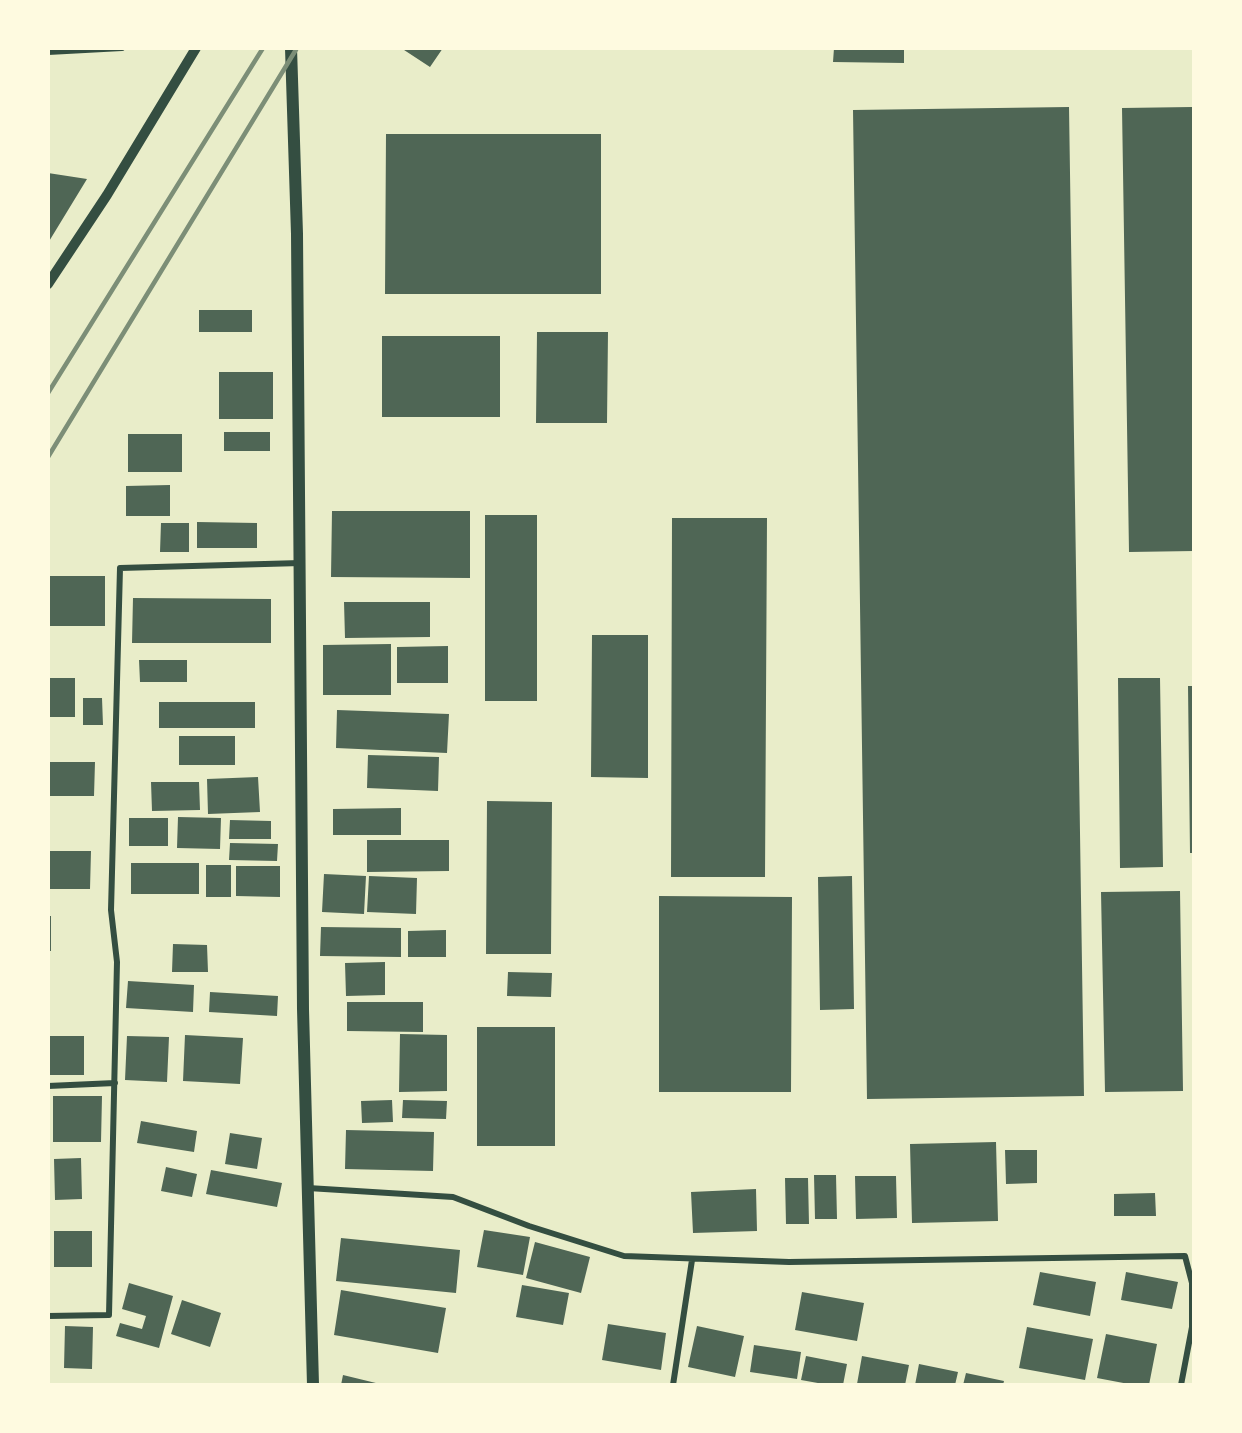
<!DOCTYPE html>
<style>
body{margin:0}
#map{position:relative;width:1242px;height:1433px;overflow:hidden;background:#e9edc9;font-family:"DejaVu Sans",sans-serif}
canvas{display:block}
.frame{position:absolute;inset:0;border:50px solid #fefae0;pointer-events:none}
</style>
<div id="map">
<canvas width="1242" height="1433"></canvas>
<div class="frame"></div>
</div>
<script>
const ctx = document.querySelector('canvas').getContext('2d');
ctx.lineJoin = 'round';
function fillPath(path, color) {
  ctx.fillStyle = color;
  ctx.fill(path, 'evenodd');
}
function trace(path, color, width, dash) {
  ctx.strokeStyle = color;
  ctx.lineWidth = width;
  ctx.lineCap = dash ? 'butt' : 'round';
  ctx.setLineDash(dash || []);
  ctx.stroke(path);
}
fillPath(new Path2D(`
 M401 48H443L430 67Z
 M834 48H904V63L833 62Z
 M920 48H987V50H920Z
 M1069 107 1084 1096 867 1099 853 110Z
 M1192 107 1194 551 1129 552 1122 108Z
 M386 134H601V294H385Z
 M48 173 87 179 48 243Z
 M199 310H252V332H199Z
 M537 332H608L607 423H536Z
 M382 336H500V417H382Z
 M219 372H273V419H219Z
 M224 432H270V451H224Z
 M128 434H182V472H128Z
 M170 485V516H126V486Z
 M332 511H470V578L331 577Z
 M485 515H537V701H485Z
 M672 518H767L765 877H671Z
 M197 522 257 523V548H197Z
 M161 523H189V552H160Z
 M48 576H105V626H48Z
 M133 598 271 599V643H132Z
 M344 602H430V637L345 638Z
 M592 635H648V778L591 777Z
 M391 644V695H323V645Z
 M448 646V683H397V647Z
 M139 660H187V682H140Z
 M48 678H75V717H48Z
 M1118 678H1160L1163 867 1120 868Z
 M1188 686H1194V853H1190Z
 M83 698H102L103 725H83Z
 M159 702H255V728H159Z
 M337 710 449 714 447 753 336 748Z
 M179 736H235V765H179Z
 M368 755 439 757 438 791 367 788Z
 M48 762H95L94 796H48Z
 M258 777 260 812 208 814 207 779Z
 M151 782H199L200 810 152 811Z
 M487 801 552 802 551 954H486Z
 M401 808V835H333V809Z
 M178 817 221 818 220 849 177 848Z
 M129 818H168V846H129Z
 M230 820 271 821V839H229Z
 M367 840H449V871L367 872Z
 M230 843 278 844 277 861 229 860Z
 M48 851H91L90 889H48Z
 M131 863H199V894H131Z
 M206 865H231V897H206Z
 M236 866H280V897L236 896Z
 M324 874 366 876 364 914 322 912Z
 M369 876 417 878 416 914 367 912Z
 M852 876 854 1009 820 1010 818 877Z
 M1180 891 1183 1091 1105 1092 1101 892Z
 M659 896 792 897 791 1092H659Z
 M48 916H51V951H48Z
 M321 927 401 928V957L320 956Z
 M446 930V957H408V931Z
 M173 944 207 945 208 972H172Z
 M385 962V995L346 996 345 963Z
 M508 972 552 973 551 997 507 996Z
 M128 981 194 985 193 1012 126 1008Z
 M210 992 278 996 277 1016 209 1012Z
 M347 1002H423V1032L347 1031Z
 M477 1027H555V1146H477Z
 M400 1034 447 1035V1091L399 1092Z
 M185 1035 243 1038 240 1084 183 1081Z
 M48 1036H84V1075H48Z
 M127 1036 169 1037 167 1082 125 1080Z
 M53 1096H102L101 1142H53Z
 M392 1100 393 1122 362 1123 361 1101Z
 M403 1100 447 1101 446 1119 402 1118Z
 M141 1121 197 1131 194 1152 137 1143Z
 M346 1130 434 1132 433 1171 345 1169Z
 M230 1133 262 1138 257 1169 225 1164Z
 M996 1142 998 1221 912 1223 910 1144Z
 M1005 1150H1037V1183L1006 1184Z
 M81 1158 82 1199 55 1200 54 1159Z
 M166 1167 197 1174 192 1197 161 1191Z
 M211 1170 282 1183 277 1207 206 1194Z
 M814 1175H836L837 1219H815Z
 M855 1176H896L897 1218 856 1219Z
 M785 1178H808L809 1224H786Z
 M756 1189 757 1231 693 1233 691 1192Z
 M1155 1193 1156 1216H1114V1194Z
 M484 1230 530 1237 523 1275 477 1267Z
 M54 1231H92V1267H54Z
 M341 1238 460 1250 456 1293 336 1281Z
 M535 1242 590 1257 581 1293 526 1278Z
 M1040 1272 1096 1282 1090 1316 1033 1305Z
 M1126 1272 1178 1282 1172 1309 1121 1300Z
 M129 1283 173 1296 159 1348 116 1336 120 1323 142 1329 146 1316 122 1309Z
 M522 1285 569 1293 563 1325 516 1317Z
 M341 1290 446 1308 438 1353 334 1335Z
 M802 1292 864 1303 857 1341 795 1330Z
 M182 1300 221 1313 210 1347 171 1334Z
 M608 1324 666 1333 661 1370 602 1360Z
 M65 1326 93 1327 92 1369 64 1368Z
 M697 1326 744 1336 735 1377 688 1367Z
 M1027 1327 1093 1339 1085 1380 1019 1368Z
 M1106 1334 1157 1344 1149 1385H1134L1097 1378Z
 M754 1345 801 1352 797 1379 750 1372Z
 M806 1356 847 1364 843 1385H829L801 1380Z
 M862 1356 909 1365 905 1385 857 1384Z
 M919 1364 958 1372 955 1385H915Z
 M966 1373 1004 1381 1003 1385H963Z
 M343 1375 380 1384 379 1385H341Z`), '#4f6655');
trace(new Path2D(`
 M48 52 122 48
 M48 1086 115 1083
 M308 1188 453 1197 529 1226 624 1256 789 1262 1185 1256 1192 1283V1327L1181 1385
 M48 1316 109 1315 117 962 111 910 120 568 301 563
 M673 1385 692 1260`), '#344e41', 6);
trace(new Path2D(`
 M48 284 107 195 196 48`), '#344e41', 10);
trace(new Path2D(`
 M291 48 297 234 303 1009 313 1385`), '#344e41', 12);
trace(new Path2D(`
 M48 393 263 48
 M48 457 297 48`), '#7c8e77', 4.5);
</script>
